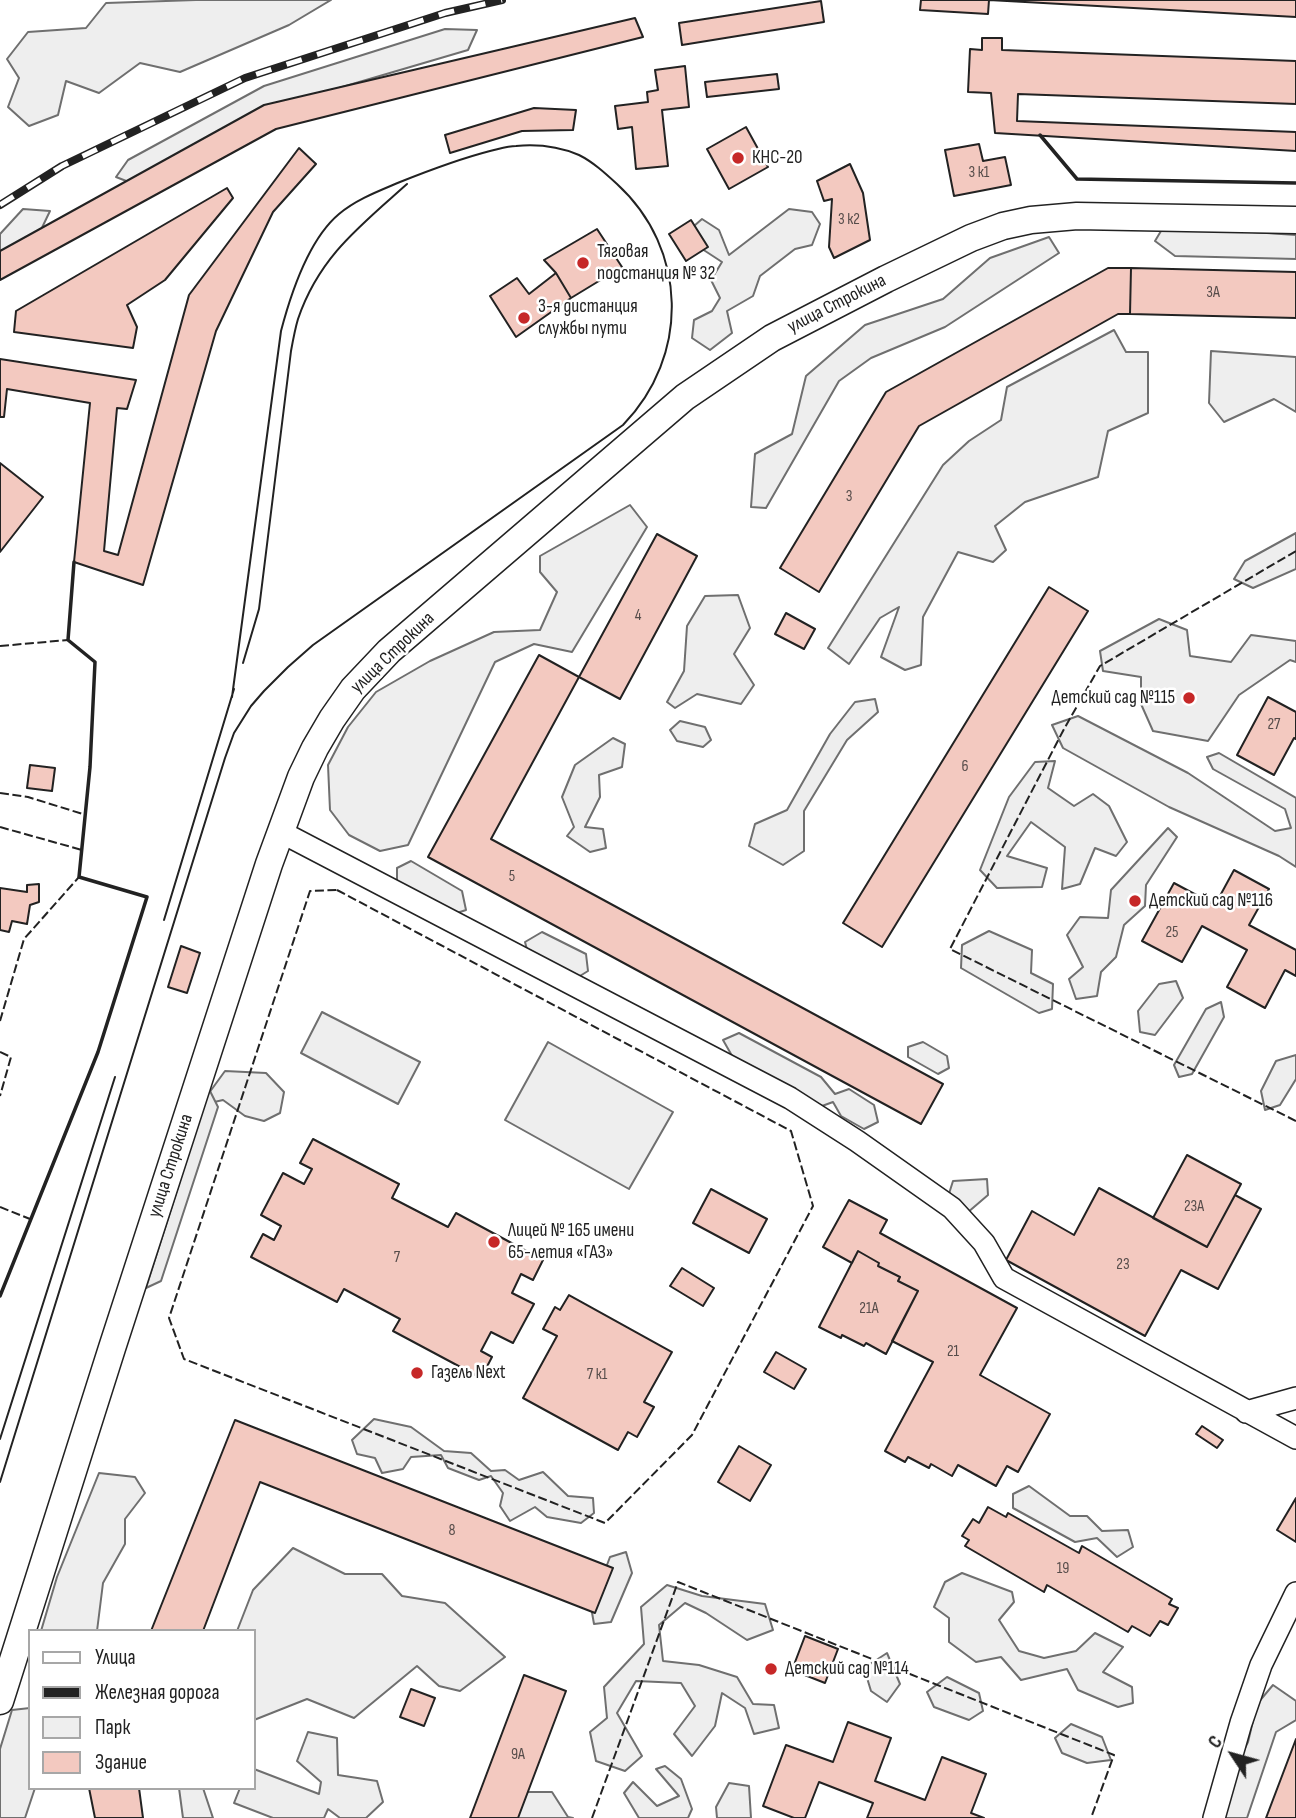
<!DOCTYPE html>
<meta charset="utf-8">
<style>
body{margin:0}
#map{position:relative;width:1296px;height:1818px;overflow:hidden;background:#fff;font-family:"Sofia Sans Condensed",sans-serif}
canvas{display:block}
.legend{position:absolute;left:28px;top:1629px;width:228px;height:161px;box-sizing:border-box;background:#fff;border:2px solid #a7a7a7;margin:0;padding:9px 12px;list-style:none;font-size:21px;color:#222}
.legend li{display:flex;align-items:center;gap:14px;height:35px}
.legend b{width:35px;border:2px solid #a7a7a7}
.north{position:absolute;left:1198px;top:1720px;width:70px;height:70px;-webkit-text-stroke:5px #fff;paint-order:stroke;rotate:306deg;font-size:19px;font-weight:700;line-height:28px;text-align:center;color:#222}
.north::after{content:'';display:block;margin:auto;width:24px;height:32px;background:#222;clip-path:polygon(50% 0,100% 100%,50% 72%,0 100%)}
</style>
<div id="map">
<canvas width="1296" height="1818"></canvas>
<ul class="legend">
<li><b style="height:9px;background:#fff"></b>Улица</li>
<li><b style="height:9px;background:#222"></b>Железная дорога</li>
<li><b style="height:19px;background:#eee"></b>Парк</li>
<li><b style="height:19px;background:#f3c9c0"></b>Здание</li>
</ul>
<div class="north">С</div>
</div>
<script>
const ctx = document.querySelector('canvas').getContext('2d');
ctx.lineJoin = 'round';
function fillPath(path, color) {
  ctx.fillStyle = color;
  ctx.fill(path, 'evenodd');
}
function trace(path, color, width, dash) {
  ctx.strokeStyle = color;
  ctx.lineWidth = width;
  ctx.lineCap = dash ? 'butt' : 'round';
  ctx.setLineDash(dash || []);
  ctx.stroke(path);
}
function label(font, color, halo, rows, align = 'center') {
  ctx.font = font + ' "Sofia Sans Condensed",sans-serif';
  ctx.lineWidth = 5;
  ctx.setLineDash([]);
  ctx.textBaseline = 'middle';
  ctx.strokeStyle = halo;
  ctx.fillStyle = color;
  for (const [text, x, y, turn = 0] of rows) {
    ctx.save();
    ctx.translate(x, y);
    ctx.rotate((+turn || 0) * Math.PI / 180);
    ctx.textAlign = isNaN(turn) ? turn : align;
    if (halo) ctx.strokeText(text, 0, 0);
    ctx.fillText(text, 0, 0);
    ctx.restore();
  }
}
const green = new Path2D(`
 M196 0H331L289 25 180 72 140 63 99 93 66 81 58 115 29 126 8 107 19 78 7 59 28 32 86 28 106 3Z
 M445 29 477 30 468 50 264 110 134 184 116 177 128 160 264 86Z
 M23 209 50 211 38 236 2 255 0 250V234Z
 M789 209 812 212 820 224 812 245 795 249 760 276 753 296 727 311 732 333 710 350 692 338 694 320 712 311 720 298 711 280 722 262 696 245 694 226 702 219 719 230 729 255Z
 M1164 226 1296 235V259L1175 256 1155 241Z
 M1049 237 1059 253 945 327 871 358 839 381 766 508 751 507 755 454 792 434 806 376 865 325 943 299 990 258Z
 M1114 330 1126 352H1148V413L1108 431 1098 477 1025 502 995 526 1006 550 993 562 958 552 923 617 921 665 905 670 881 657 899 607 880 618 849 664 828 648 943 465 969 441 1001 420 1007 387Z
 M1211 351 1296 357V412L1274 399 1224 422 1209 403Z
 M630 505 647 527 572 652 534 644 495 662 408 845 380 851 349 835 330 810 328 765 348 727 376 692 430 661 494 632 540 630 557 592 540 572V556Z
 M1296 533V569L1253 588 1234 579 1245 561Z
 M738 595 750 628 734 654 754 685 741 704 697 694 675 708 667 702 684 671 687 626 705 596Z
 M1159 619 1187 630 1190 656 1231 662 1251 635 1296 641V662L1290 660 1239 695 1208 741 1153 731 1141 704V677L1103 671 1100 651Z
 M875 699 878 712 847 740 804 811V851L783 865 749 846 755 824 787 810 830 734 855 702Z
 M1078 716 1188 773 1275 831 1291 828 1285 809 1213 769 1207 757 1219 753 1296 798V867L1279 856 1169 807 1063 748 1052 725Z
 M680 721 705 727 711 740 703 747 677 741 670 730Z
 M613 738 625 744 622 767 599 775 600 797 585 827 603 829 606 848 590 852 567 836 574 827 562 797 575 765Z
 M1055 761 1048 788 1074 806 1093 794 1109 806 1127 842 1116 856 1095 848 1080 884 1062 889 1065 847 1031 822 1007 856 1047 868 1042 887 997 888 980 870 1009 797 1035 762Z
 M1168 828 1177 837 1146 885 1145 906 1124 925 1116 957 1101 972 1097 996 1076 999 1069 979 1083 967 1067 935 1080 917 1108 918 1111 890Z
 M411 861 462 891 466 910 454 914 397 882V868Z
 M989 931 1032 950 1031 973 1053 984 1052 1009 1039 1013 961 968 962 945Z
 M542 932 586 954 588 971 575 979 529 957 525 942Z
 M1176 981 1183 998 1155 1035 1140 1032 1138 1011 1159 984Z
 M1221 1002 1224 1017 1192 1074 1179 1077 1174 1065 1206 1009Z
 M322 1012 420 1062 398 1104 301 1053Z
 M739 1033 821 1077 835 1094 849 1089 874 1105 878 1122 864 1129 841 1116 833 1102 822 1106 735 1061 723 1040Z
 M548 1042 673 1112 629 1189 505 1120Z
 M923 1042 947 1056 949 1068 938 1074 908 1057V1047Z
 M1296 1055V1079L1280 1105 1265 1110 1261 1091 1276 1061Z
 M225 1071 266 1073 284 1092 280 1113 264 1121 245 1116 223 1100 210 1103 209 1093Z
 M987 1179 988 1195 967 1213 947 1200 953 1181Z
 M374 1419 411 1427 444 1451 471 1453 491 1471 505 1470 519 1480 543 1472 568 1496 593 1498 594 1513 581 1523 547 1517 535 1507 510 1521 500 1506 503 1493 491 1476 479 1480 448 1468 441 1455 411 1457 403 1469 382 1473 375 1458 357 1454 352 1440Z
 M99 1473 135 1477 145 1493 125 1519V1544L103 1583 97 1631H41L57 1577Z
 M1029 1486 1070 1516H1087L1102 1531 1128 1530 1133 1547 1117 1557 1097 1538 1075 1542 1013 1508V1494Z
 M293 1548 345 1574H382L402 1596 445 1603 505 1657 460 1691 439 1686 417 1666 354 1718 307 1699 254 1720V1631H237L253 1590Z
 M626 1552 632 1573 611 1622 594 1624 591 1607 610 1557Z
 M962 1573 1012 1592 1014 1602 999 1620 1019 1651 1044 1658 1076 1651 1095 1633 1123 1647 1103 1672 1132 1687 1133 1703 1118 1707 1078 1690 1067 1669 1021 1680 1001 1657 976 1662 949 1642V1618L934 1607 945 1582Z
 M667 1585 702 1596 765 1604 773 1630 747 1640 706 1613 685 1603 659 1625 663 1661 699 1665 737 1677 753 1704 774 1705 779 1728 754 1734 745 1708 722 1693 715 1726 692 1756 674 1734 695 1706 681 1683 636 1681 617 1713 642 1756 625 1771 596 1761 590 1732 607 1718 604 1687 644 1644 641 1607Z
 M887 1653 900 1684 887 1702 871 1691 864 1668Z
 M947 1677 979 1693 983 1711 969 1720 934 1707 927 1692Z
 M1273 1685 1296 1701V1720L1276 1732 1247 1818H1210L1248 1742 1257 1704Z
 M30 1708V1788H35L25 1818H0V1749L12 1710Z
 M1071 1724 1102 1737 1111 1760 1087 1763 1062 1753 1055 1738Z
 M308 1732 337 1738 338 1775 377 1781 383 1802 366 1818H340L328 1809 324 1818H273L234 1803 240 1788H254V1769L319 1794 321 1782 297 1761Z
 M665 1766 681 1779 692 1809 688 1818H639L624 1793 633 1782 657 1806 679 1796 656 1769Z
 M729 1783 749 1786 751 1818H717L716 1807Z
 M179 1788H203L213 1818H183Z
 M524 1792H552L568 1817 573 1818H514Z`);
fillPath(green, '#eee');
trace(green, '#6f6f6f', 2);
const parking = new Path2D(`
 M209 1089 218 1107 161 1281 146 1288Z`);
fillPath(parking, '#ededed');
trace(parking, '#6f6f6f', 2);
const building = new Path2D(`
 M921 0H989L988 14 920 10Z
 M989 0H1296V17Z
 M821 1 824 22 682 45 679 23Z
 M635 18 643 37 276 129 0 280V251L264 105Z
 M982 38H1002V50L1296 61V104L1018 94 1017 121 1296 132V151L995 133 991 93 968 92 970 49 982 50Z
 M685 66 689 107 662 110 668 166 636 169 632 127 618 129 615 106 648 102 647 92 658 90 655 70Z
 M777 74 779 89 707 97 705 82Z
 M534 108 576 110 573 130 522 131 450 153 445 135Z
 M746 127 768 167 729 189 707 149Z
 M979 144 983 161 1005 157 1011 185 954 196 945 150Z
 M299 148 316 164 273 212 216 331 143 585 74 562 90 403 7 389 4 417H0V359L136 380 127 409 117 408 104 551 118 555 189 295Z
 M850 164 863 193 870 240 834 258 829 247 832 199 824 201 817 181Z
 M227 188 233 198 165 280 127 305 137 327 133 348 14 332 16 311Z
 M691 220 708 247 686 261 669 234Z
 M597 229 622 267 571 298 556 273 544 260Z
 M1108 268H1131L1130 314H1118L919 426 819 592 780 568 886 392Z
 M1131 268 1296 272V318L1130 314Z
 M556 273 571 298 516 337 490 296 517 278 529 294Z
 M0 463 43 497 0 552Z
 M657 534 697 556 620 699 579 677Z
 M1049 587 1088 611 882 947 843 923Z
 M786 613 815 629 804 649 775 634Z
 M539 655 579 677 491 839 943 1084 921 1124 428 857Z
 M1268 697 1296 712V739L1294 738 1274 775 1237 755Z
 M30 765 55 768 52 791 27 788Z
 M1234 870 1269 889 1249 925 1296 950V976L1285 970 1265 1008 1227 987 1247 950 1202 926 1182 962 1142 941 1174 883 1215 905Z
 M39 884V902L30 905 27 924 12 921 9 932 0 930V888L27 892V885Z
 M181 946 200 953 187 993 168 987Z
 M313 1139 399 1184 392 1198 448 1227 456 1213 543 1260 533 1280 521 1274 512 1293 534 1304 513 1343 491 1332 481 1351 492 1357 481 1378 393 1331 400 1319 344 1289 337 1302 251 1257 263 1234 274 1240 281 1226 261 1215 283 1173 304 1184 312 1169 300 1163Z
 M1187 1155 1241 1184 1207 1247 1153 1218Z
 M1099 1188 1207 1247 1235 1195 1261 1209 1218 1289 1181 1270 1145 1336 1006 1260 1032 1211 1074 1235Z
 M711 1189 767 1219 749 1253 693 1223Z
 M849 1200 887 1220 880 1233 1017 1308 980 1375 1050 1414 1018 1472 1007 1466 996 1486 958 1465 952 1476 931 1464 929 1468 908 1457 905 1462 885 1451 933 1362 892 1341 918 1291 898 1281 900 1277 878 1266 879 1263 858 1251 852 1263 823 1247Z
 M858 1251 879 1263 878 1266 900 1277 898 1281 918 1291 886 1354 866 1343 864 1346 842 1335 841 1338 819 1327Z
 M682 1268 714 1288 703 1306 670 1286Z
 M569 1295 672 1352 644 1402 654 1407 637 1437 628 1432 618 1450 523 1398 557 1336 543 1329 555 1307 560 1310Z
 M776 1352 806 1369 794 1389 764 1372Z
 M235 1420 613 1568 595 1613 260 1482 203 1631H151Z
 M1202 1426 1223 1440 1217 1448 1196 1434Z
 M739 1446 771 1465 750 1501 718 1482Z
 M1296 1498V1542L1277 1530Z
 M988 1507 1006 1517 1008 1513 1079 1553 1082 1546 1172 1599 1169 1604 1178 1608 1168 1625 1160 1621 1150 1636 1132 1626 1128 1632 1047 1585 1044 1592 965 1546 969 1540 962 1536 973 1519 979 1523Z
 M805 1636 838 1649 825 1683 792 1670Z
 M524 1675 566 1691 518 1818H470Z
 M411 1689 435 1698 424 1726 400 1717Z
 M848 1722 891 1738 875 1781 925 1800 942 1757 986 1774 971 1813 984 1818H867L873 1803 819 1782 805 1818H794L763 1806 786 1745 833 1762Z
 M1296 1739V1818H1266Z
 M89 1788H139L143 1818H95Z`);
fillPath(building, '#f3c9c0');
trace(building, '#222', 2);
const minor = new Path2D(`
 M281 832 790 1098 857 1141 952 1208 984 1243 1004 1278 1296 1438
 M1246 1412 1296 1398
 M1214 1818 1241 1723 1261 1665 1296 1593`);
const tertiary = new Path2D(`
 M0 1701 112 1348 269 864 301 777 315 748 332 719 353 689 389 651 685 397 772 338 886 279 971 238 1003 226 1031 220 1077 216 1296 220`);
trace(minor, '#222', 24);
trace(tertiary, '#222', 29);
trace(minor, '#fff', 21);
trace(tertiary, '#fff', 26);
trace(new Path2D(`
 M243 663 259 609 291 351C293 340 295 329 298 319 319 257 360 226 407 184
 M164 920 234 689
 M0 1439 115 1077
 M0 1482 225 758 234 733 251 706 264 691 288 667 313 645 623 425C690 356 688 249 617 184 605 173 593 162 579 155 560 147 537 144 516 146 508 146 499 149 490 151 459 159 430 170 400 182 379 191 357 199 339 214 308 240 291 293 281 331L232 697`), '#222', 2);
const rail = new Path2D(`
 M0 205 62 166 245 78 445 13 502 0`);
trace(rail, '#222', 8);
trace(rail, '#fff', 5, [16]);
trace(new Path2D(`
 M1296 551 1100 666 1064 729 950 949 1296 1121
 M0 646 68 640
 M0 793 28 797 86 815
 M0 827 82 850
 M337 890 791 1131 813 1206 692 1435 605 1523 184 1359 169 1318 310 891Z
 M0 1021 24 939 79 877
 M0 1052 11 1057 0 1096
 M0 1207 30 1219
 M592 1818 678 1582 1114 1755 1091 1818`), '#222', 2, [9, 3.5]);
trace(new Path2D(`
 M1040 135 1077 179 1296 183
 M0 1296 98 1052 147 897 79 877 90 767 95 662 68 640 74 562`), '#222', 3.5);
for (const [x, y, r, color] of [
 [738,158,7,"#c62828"],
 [583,263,7,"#c62828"],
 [524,318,7,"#c62828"],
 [1189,698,7,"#c62828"],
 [1135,901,7,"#c62828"],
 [494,1242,7,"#c62828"],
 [417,1373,7,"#c62828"],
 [771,1669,7,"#c62828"]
]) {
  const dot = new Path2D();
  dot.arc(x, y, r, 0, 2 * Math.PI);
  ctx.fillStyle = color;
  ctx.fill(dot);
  trace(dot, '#fff', 2.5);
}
label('16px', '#564c4a', null, [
 ["3 к1",979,173],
 ["3 к2",849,220],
 ["3А",1213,293],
 ["3",849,497],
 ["4",638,616],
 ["27",1274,725],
 ["6",965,767],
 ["5",512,877],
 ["25",1172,933],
 ["23А",1194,1207],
 ["7",397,1258],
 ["23",1123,1265],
 ["21А",869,1309],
 ["21",953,1352],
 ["7 к1",597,1375],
 ["8",452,1531],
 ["19",1063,1569],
 ["9А",518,1755]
]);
label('19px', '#222', '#fff', [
 ["КНС-20",752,158],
 ["Тяговая",597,252],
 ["подстанция № 32",597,274],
 ["3-я дистанция",538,307],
 ["службы пути",538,329],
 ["Детский сад №115",1175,698,"right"],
 ["Детский сад №116",1149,901],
 ["Лицей № 165 имени",508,1231],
 ["65-летия «ГАЗ»",508,1253],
 ["Газель Next",431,1373],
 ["Детский сад №114",785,1669]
], 'left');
label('19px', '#222', '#fff', [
 ["улица Строкина",837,304,-27],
 ["улица Строкина",393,653,-44],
 ["улица Строкина",171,1166,-72]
]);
</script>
